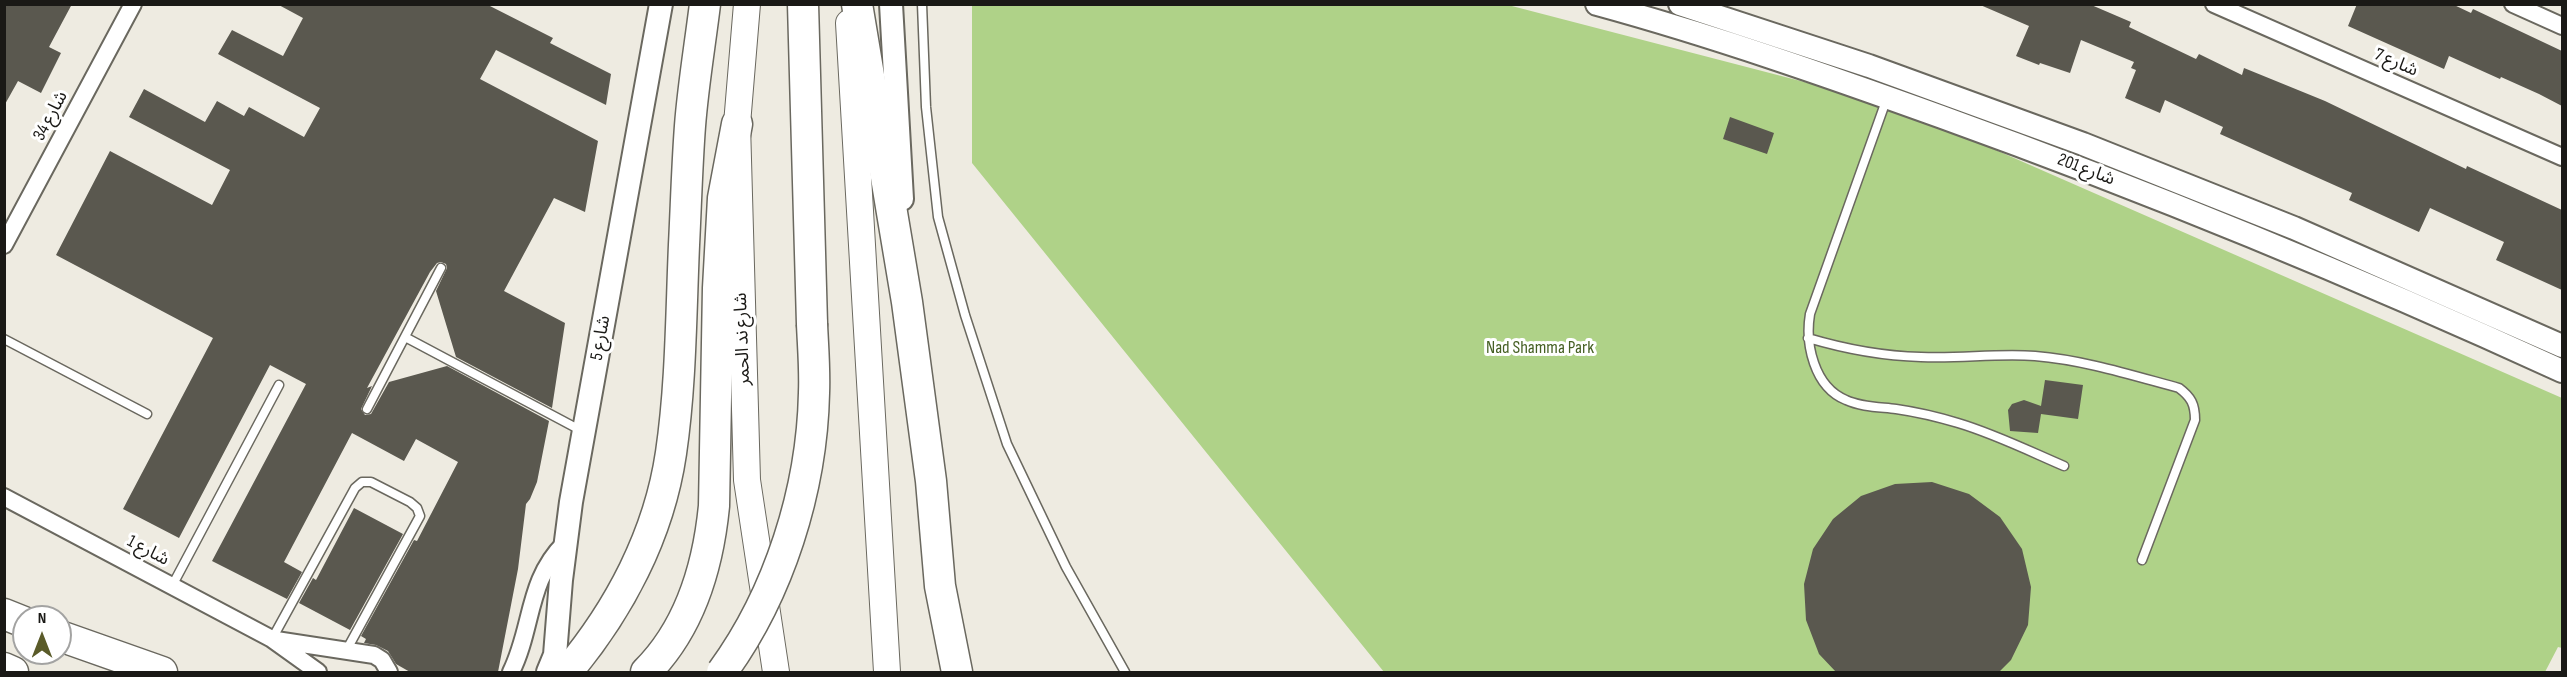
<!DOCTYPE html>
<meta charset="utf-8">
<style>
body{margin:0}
#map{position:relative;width:2567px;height:677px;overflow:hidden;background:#eeebe1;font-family:"Sofia Sans Condensed",sans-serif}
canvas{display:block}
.frame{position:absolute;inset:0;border:6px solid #1a1916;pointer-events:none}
.north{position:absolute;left:12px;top:605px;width:60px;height:60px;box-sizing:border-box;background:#fff;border:2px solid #a3a3a2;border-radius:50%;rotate:0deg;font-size:16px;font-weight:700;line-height:24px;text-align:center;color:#1a1916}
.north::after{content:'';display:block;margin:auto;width:21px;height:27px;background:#5a5b29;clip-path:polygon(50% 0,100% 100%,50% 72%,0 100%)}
</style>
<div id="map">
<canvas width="2567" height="677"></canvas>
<div class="frame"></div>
<div class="north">N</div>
</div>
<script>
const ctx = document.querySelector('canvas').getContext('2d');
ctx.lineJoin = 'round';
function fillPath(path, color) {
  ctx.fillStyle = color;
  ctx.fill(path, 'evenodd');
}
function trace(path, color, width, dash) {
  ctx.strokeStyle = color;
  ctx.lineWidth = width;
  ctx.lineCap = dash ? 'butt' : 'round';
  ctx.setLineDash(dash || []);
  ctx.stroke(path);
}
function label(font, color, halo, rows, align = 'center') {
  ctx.font = font + ' "Sofia Sans Condensed","Noto Sans Arabic",sans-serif';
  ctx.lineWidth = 6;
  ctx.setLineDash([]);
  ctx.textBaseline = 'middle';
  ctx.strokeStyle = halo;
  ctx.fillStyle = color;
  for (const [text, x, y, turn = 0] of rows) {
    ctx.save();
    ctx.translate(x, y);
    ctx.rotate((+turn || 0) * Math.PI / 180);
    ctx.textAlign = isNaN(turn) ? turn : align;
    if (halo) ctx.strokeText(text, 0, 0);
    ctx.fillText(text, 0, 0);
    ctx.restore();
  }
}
fillPath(new Path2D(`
 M972 5H1508L1893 105 2562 398V648L2558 647 2545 672H1384L972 163Z`), '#afd288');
fillPath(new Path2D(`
 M4 4H72L49 47 61 53 41 93 18 81 4 106Z
 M277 4H486L553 38 550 43 611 74 606 105 496 50 480 79 598 141 585 212 554 198 504 291 565 323 552 408 456 357 436 291 447 268 446 264 441 262 437 263 430 272 367 388 372 386 361 409 365 415 371 414 389 382 447 366 549 421 537 482 530 499 526 504 518 569 498 672H410L396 664 388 651 376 645 364 643 366 639 361 636 414 540 417 541 458 462 416 439 404 461 352 433 284 562 302 572 287 599 212 561 306 384 270 365 179 538 123 509 213 338 56 255 110 151 212 205 230 170 129 117 144 89 205 122 217 101 244 116 249 107 304 137 320 108 218 54 232 30 283 56 303 18Z
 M1978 4H2089L2131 22 2129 27 2196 59 2199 54 2242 75 2244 68 2325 101 2466 169 2467 166 2562 210V290L2496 260 2504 242 2430 208 2419 232 2349 200 2352 193 2220 134 2223 127 2165 100 2160 113 2125 98 2136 70 2131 68 2134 62 2081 40 2070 73 2040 63 2039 65 2016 56 2029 26Z
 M2357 4H2452L2471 13 2473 9 2562 51V106L2539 94 2501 77 2500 79 2449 56 2444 69 2348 26Z
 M1730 117 1774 133 1767 154 1723 139Z
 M2045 380 2083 385 2078 419 2041 414 2038 433 2010 431 2008 410 2012 404 2024 400 2041 406Z
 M1932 482 1969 494 2000 517 2022 549 2031 587 2028 625 2011 660 1999 672H1836L1819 654 1806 620 1804 584 1813 549 1833 519 1861 496 1895 484Z
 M354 508 403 534 350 630 299 603 313 578 316 580Z`), '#5a584f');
const lane = new Path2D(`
 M922 4 926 107 938 217 965 315 1007 444 1066 567 1125 672
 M1887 98 1810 314C1805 344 1814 387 1846 400 1861 407 1880 407 1896 409 1917 412 1938 417 1958 423 1995 434 2029 451 2064 466
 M405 337 582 431
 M1808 338C1845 349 1882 356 1921 357 1959 359 1997 353 2035 356 2084 360 2131 375 2179 388 2191 397 2195 404 2195 420L2142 560
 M4 339 147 414
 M367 409 441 268
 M172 586 279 385
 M272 639 355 488 362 482H371L410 502 417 508 420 516 346 651`);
const street = new Path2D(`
 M2214 4 2562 157
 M2513 4 2562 26
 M4 245 133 4
 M4 497 272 639 318 672
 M276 640 374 655 382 660 389 672
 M511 672C533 628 527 580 565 543`);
const secondary = new Path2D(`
 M891 4 902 199
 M1597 4C1714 36 1828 76 1942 117 2153 193 2359 278 2562 371
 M1680 4 1869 66 2083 144 2294 228 2562 346
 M548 672 555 655 561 580 571 502 661 4`);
const primary = new Path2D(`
 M747 4 737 124 747 480 776 672
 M849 23 887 672`);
const highway = new Path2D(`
 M803 4 812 324
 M857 4 907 302 931 481 940 586 957 672
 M4 614 24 622
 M60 636 162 672
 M4 668 13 672
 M567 672C619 610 659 535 671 453 681 385 681 314 684 245 686 205 687 166 690 126 693 86 700 45 705 4
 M646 672C690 628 708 567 714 506L718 288 723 198 737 124`);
trace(lane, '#6a685f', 11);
trace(street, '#6a685f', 20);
trace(secondary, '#6a685f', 26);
trace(primary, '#6a685f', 28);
trace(highway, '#6a685f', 33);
trace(lane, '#fff', 8);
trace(street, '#fff', 16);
trace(secondary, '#fff', 22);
trace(primary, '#fff', 26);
trace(highway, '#fff', 30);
const highwayBridge = new Path2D(`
 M722 672C779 594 812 490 814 393 815 370 813 347 812 324`);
trace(highwayBridge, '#6a685f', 33, []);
trace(highwayBridge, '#fff', 30);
label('18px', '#1a1916', '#fff', [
 ["شارع 7",2396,63,23],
 ["شارع 34",51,116,-62],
 ["شارع 201",2086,170,21],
 ["شارع 5",601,338,-80],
 ["شارع ند الحمر",743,339,-92],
 ["شارع 1",148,551,28]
]);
label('18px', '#466024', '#fff', [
 ["Nad Shamma Park",1540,348]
]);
</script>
